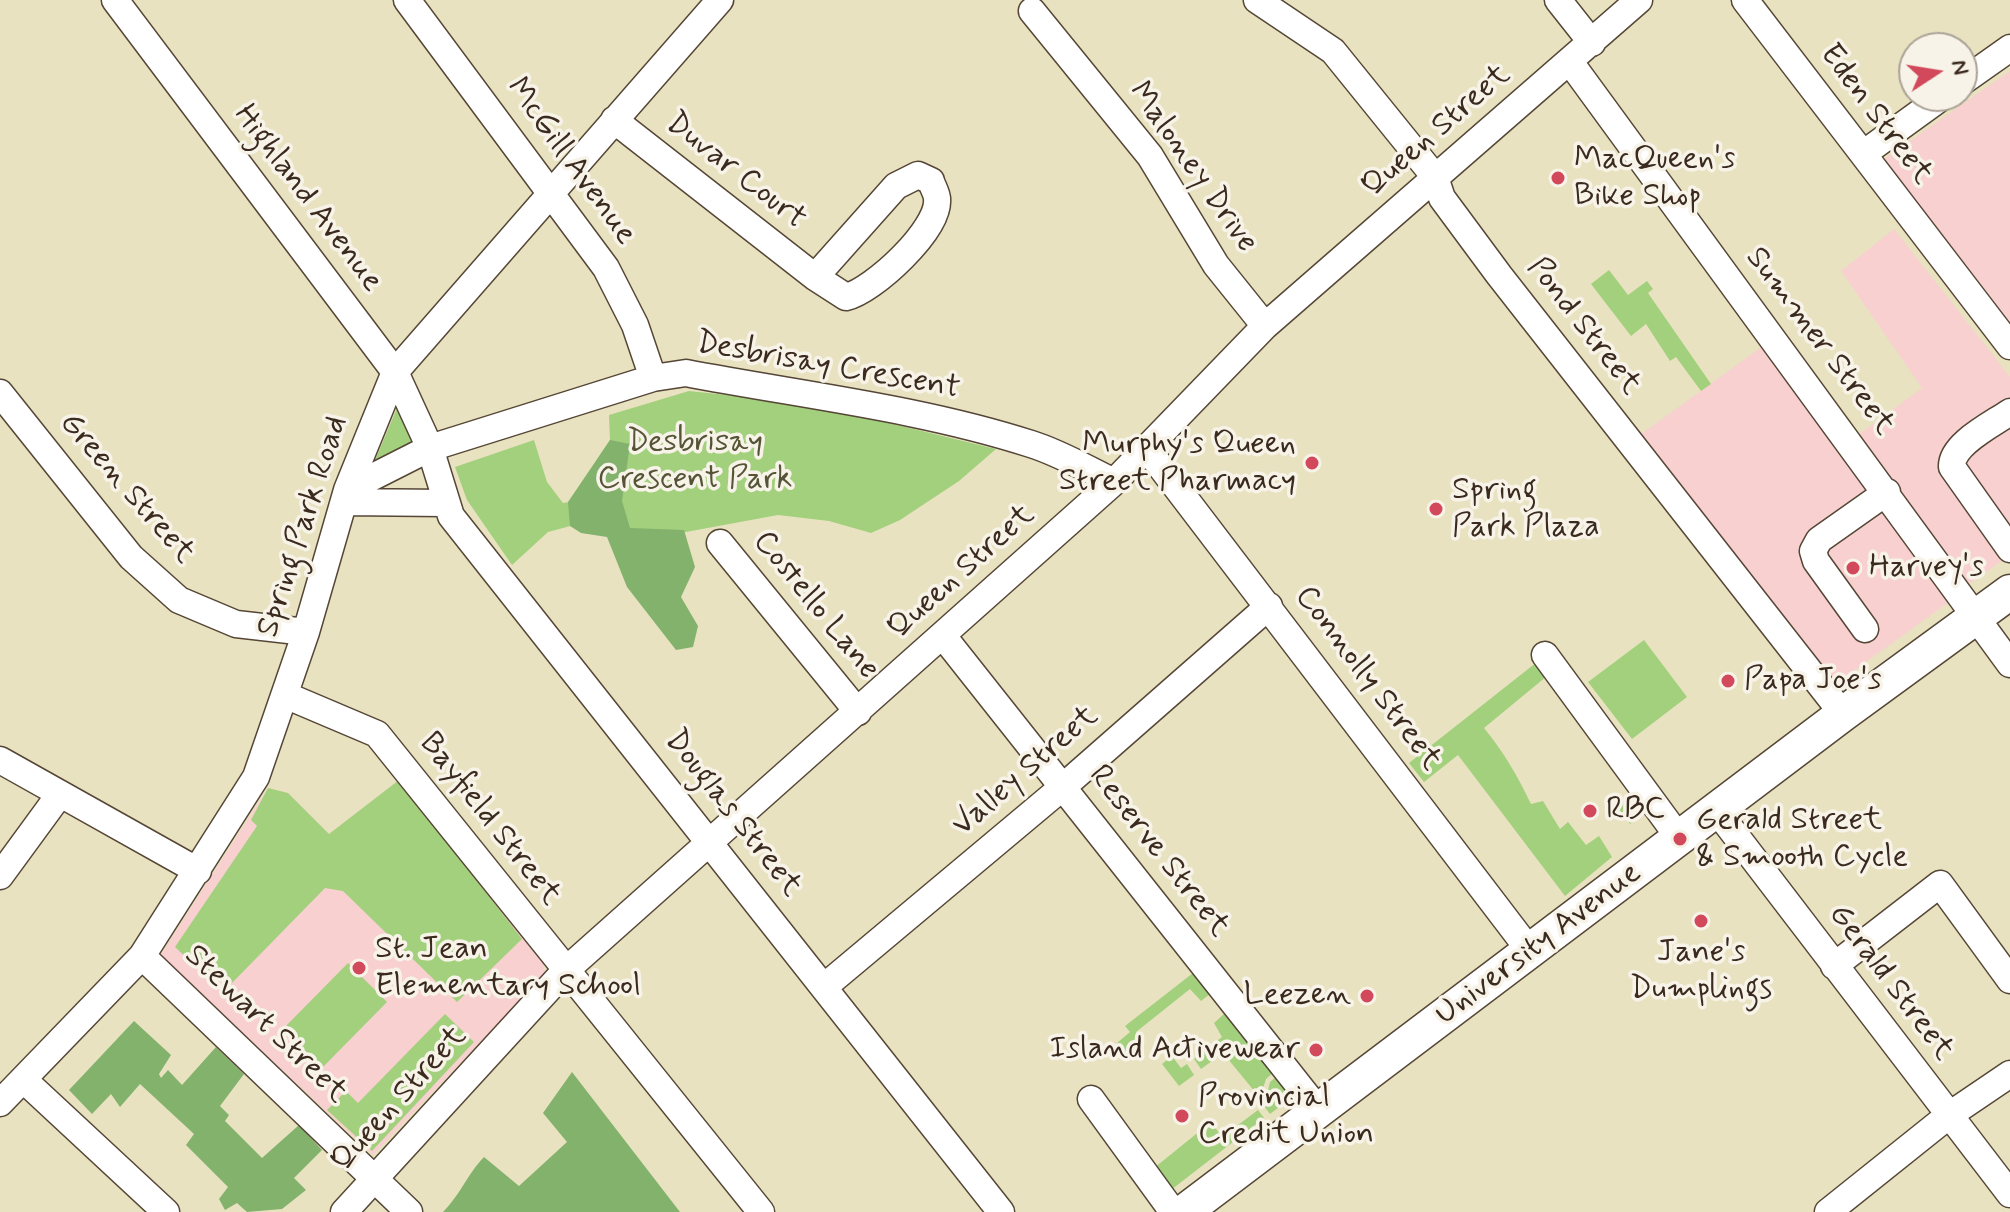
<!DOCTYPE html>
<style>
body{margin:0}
#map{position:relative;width:2010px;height:1212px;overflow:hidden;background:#e8e2c0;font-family:Mynerve,sans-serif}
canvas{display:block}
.north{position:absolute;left:1898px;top:32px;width:80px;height:80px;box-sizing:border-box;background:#f7f3e8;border:2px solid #aca397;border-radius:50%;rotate:78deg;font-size:22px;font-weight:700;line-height:32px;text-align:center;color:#3b2a1e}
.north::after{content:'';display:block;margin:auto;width:28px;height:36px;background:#d1495b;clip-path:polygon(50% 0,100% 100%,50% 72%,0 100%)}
</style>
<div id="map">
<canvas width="2010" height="1212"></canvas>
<div class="north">N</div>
</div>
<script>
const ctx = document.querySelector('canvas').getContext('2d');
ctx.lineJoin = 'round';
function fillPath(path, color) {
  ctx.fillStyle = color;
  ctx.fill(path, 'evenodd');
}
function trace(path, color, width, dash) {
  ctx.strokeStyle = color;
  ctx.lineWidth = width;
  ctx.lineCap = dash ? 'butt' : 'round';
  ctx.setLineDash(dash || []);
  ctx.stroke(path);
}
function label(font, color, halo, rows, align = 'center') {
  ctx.font = font + ' Mynerve,sans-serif';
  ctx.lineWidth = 7;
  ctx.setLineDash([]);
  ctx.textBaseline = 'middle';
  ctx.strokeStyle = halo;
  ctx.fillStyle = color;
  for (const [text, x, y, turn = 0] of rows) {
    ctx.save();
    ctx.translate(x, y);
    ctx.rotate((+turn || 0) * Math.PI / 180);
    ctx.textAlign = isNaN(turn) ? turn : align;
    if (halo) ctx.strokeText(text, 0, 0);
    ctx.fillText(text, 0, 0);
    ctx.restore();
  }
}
fillPath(new Path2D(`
 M2010 71V322L1884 159Z
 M1894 229 2010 377V555L1969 584 1858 435 1922 388 1841 271Z
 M1767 343 1949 602 1833 686 1640 435Z
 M399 780 544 963 545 974 373 1155 160 956 268 788 288 793 329 834Z`), '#f7d0cf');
fillPath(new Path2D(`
 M1609 270 1628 295 1647 281 1653 289 1648 293 1711 384 1701 391 1676 357 1670 361 1646 324 1631 336 1591 284Z
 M689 391 811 404 996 449 959 481 900 520 871 533 829 521 778 515 648 539 625 537 615 514 548 532 512 565 467 500 455 467 534 440 547 482 563 503 593 498 602 485 596 461 610 440 609 415Z
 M397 408 413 442 373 465Z
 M1644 640 1687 697 1632 739 1588 682Z
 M1537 662 1547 676 1484 728C1505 754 1517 775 1531 804L1543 801 1560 829 1568 822 1586 845 1599 836 1612 857 1565 896 1458 755 1424 782 1409 763Z
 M399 780 522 939 457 1002 343 891 325 888 231 984 224 978 209 979 175 947 257 826 251 820 268 788 288 793 329 834Z
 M1635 791 1648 810 1630 824 1617 806Z
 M348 963 387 1002 322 1068 283 1029Z
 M1193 973 1210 994 1201 1001 1190 989 1136 1032 1143 1045 1132 1054 1125 1053 1117 1043 1130 1032 1125 1026Z
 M1225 1013 1273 1073 1266 1079 1260 1098 1223 1053 1201 1069 1194 1059 1222 1037 1214 1023Z
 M445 1014 474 1042 372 1151 327 1110 346 1091 358 1103Z
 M1172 1056 1181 1068 1187 1064 1194 1075 1179 1086 1162 1064Z
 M1276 1077 1291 1098 1270 1114 1264 1106 1270 1082Z
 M1258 1110 1264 1118 1167 1193 1154 1168 1211 1122 1222 1137Z`), '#a3d07d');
fillPath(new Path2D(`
 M610 440 630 444 622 501 630 528 684 530 695 567 681 597 698 626 693 647 676 650 627 587 607 537 581 533 570 526 568 502Z
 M134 1021 171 1055 159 1074 161 1078 168 1070 182 1085 216 1047 244 1074 220 1106 229 1115 225 1121 262 1158 299 1125 322 1150 294 1178 306 1190 282 1209 247 1212 237 1203 225 1210 219 1199 228 1187 186 1145 194 1134 140 1084 120 1107 111 1094 92 1114 69 1090Z
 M572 1072 680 1212H443C463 1191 466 1176 484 1157L519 1186 567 1142 543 1113Z`), '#82b26c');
const minor = new Path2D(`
 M115 0 395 372 430 448 451 516 1001 1212
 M407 0 606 268 635 325 653 378
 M1257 0 1333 51 1435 177 1442 198 1499 275 1843 714
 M1558 0 1592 43
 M1745 0 2010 346
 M1032 11 1150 156 1216 265 1265 326
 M1570 62 2010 664
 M1962 82 2010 48
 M614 120 815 277 846 297C873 291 940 229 937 199 937 193 932 186 931 181L918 175 896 186 815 277
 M1863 154 1943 96
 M0 393 131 557 179 600 236 624 306 632
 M2010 412C1993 424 1951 444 1952 467L2010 549
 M1148 450 1530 951
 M347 490 430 448 653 378 686 373C801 395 919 408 1031 444 1060 453 1087 469 1114 482
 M344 502 445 503
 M720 543 858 712
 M1865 629 1816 561 1813 551 1819 540 1887 492
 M943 636 1319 1111
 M1545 655 1680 839
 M285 695 377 734 761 1212
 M0 760 198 871
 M1717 811 2010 1194
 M0 876 60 794
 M142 956 409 1212
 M1834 966 1940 884 2010 980
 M824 987 1064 786 1269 606
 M25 1081 166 1212
 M1091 1099 1173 1212
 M0 1103 142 956 256 777 306 632 347 490 395 372 720 0
 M344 1212 565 971 1114 482 1265 326 1639 0
 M1828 1212 1948 1116 2010 1074`);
const major = new Path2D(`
 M1184 1212 1843 714 2010 592`);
trace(minor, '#554636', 29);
trace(major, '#554636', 37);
trace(minor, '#fff', 26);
trace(major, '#fff', 34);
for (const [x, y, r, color] of [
 [1558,178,8,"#d1495b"],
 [1312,463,8,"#d1495b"],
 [1436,509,8,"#d1495b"],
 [1853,568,8,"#d1495b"],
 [1728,681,8,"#d1495b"],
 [1590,811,8,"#d1495b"],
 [1680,839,8,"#d1495b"],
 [1701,921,8,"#d1495b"],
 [359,968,8,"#d1495b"],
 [1367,996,8,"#d1495b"],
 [1316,1050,8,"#d1495b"],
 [1182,1116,8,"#d1495b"]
]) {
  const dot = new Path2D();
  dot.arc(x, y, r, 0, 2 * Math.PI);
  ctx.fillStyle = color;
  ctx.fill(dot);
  trace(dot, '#f7f3e8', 3);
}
label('32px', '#3b2a1e', '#f7f3e8', [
 ["Eden Street",1875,115,53],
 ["Queen Street",1437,132,-41],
 ["McGill Avenue",570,162,54],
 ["Maloney Drive",1192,168,55],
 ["Duvar Court",735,172,38],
 ["Highland Avenue",307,199,53],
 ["Pond Street",1583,327,52],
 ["Summer Street",1819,342,53],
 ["Desbrisay Crescent",828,367,10],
 ["Green Street",126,489,49],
 ["Spring Park Road",304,527,-72],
 ["Queen Street",962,573,-42],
 ["Costello Lane",815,606,51],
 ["Connolly Street",1367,679,53],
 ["Valley Street",1026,772,-41],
 ["Douglas Street",732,814,52],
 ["Bayfield Street",489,820,52],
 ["Reserve Street",1158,852,52],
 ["University Avenue",1539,945,-37],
 ["Gerald Street",1890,983,53],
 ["Stewart Street",265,1025,44],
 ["Queen Street",400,1100,-48]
]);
label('32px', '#3b2a1e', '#f7f3e8', [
 ["MacQueen's",1574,160],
 ["Bike Shop",1574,197],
 ["Murphy's Queen",1296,445,"right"],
 ["Street Pharmacy",1296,482,"right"],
 ["Spring",1452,491],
 ["Park Plaza",1452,528],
 ["Harvey's",1869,568],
 ["Papa Joe's",1744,681],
 ["RBC",1606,811],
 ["Gerald Street",1696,821],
 ["& Smooth Cycle",1696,858],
 ["St. Jean",375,950],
 ["Elementary School",375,987],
 ["Jane's",1701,953,"center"],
 ["Dumplings",1701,990,"center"],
 ["Leezen",1351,996,"right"],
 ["Island Activewear",1300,1050,"right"],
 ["Provincial",1198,1098],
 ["Credit Union",1198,1135]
], 'left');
label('32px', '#555436', '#f7f3e8', [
 ["Desbrisay",695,443],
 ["Crescent Park",695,480]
]);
</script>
